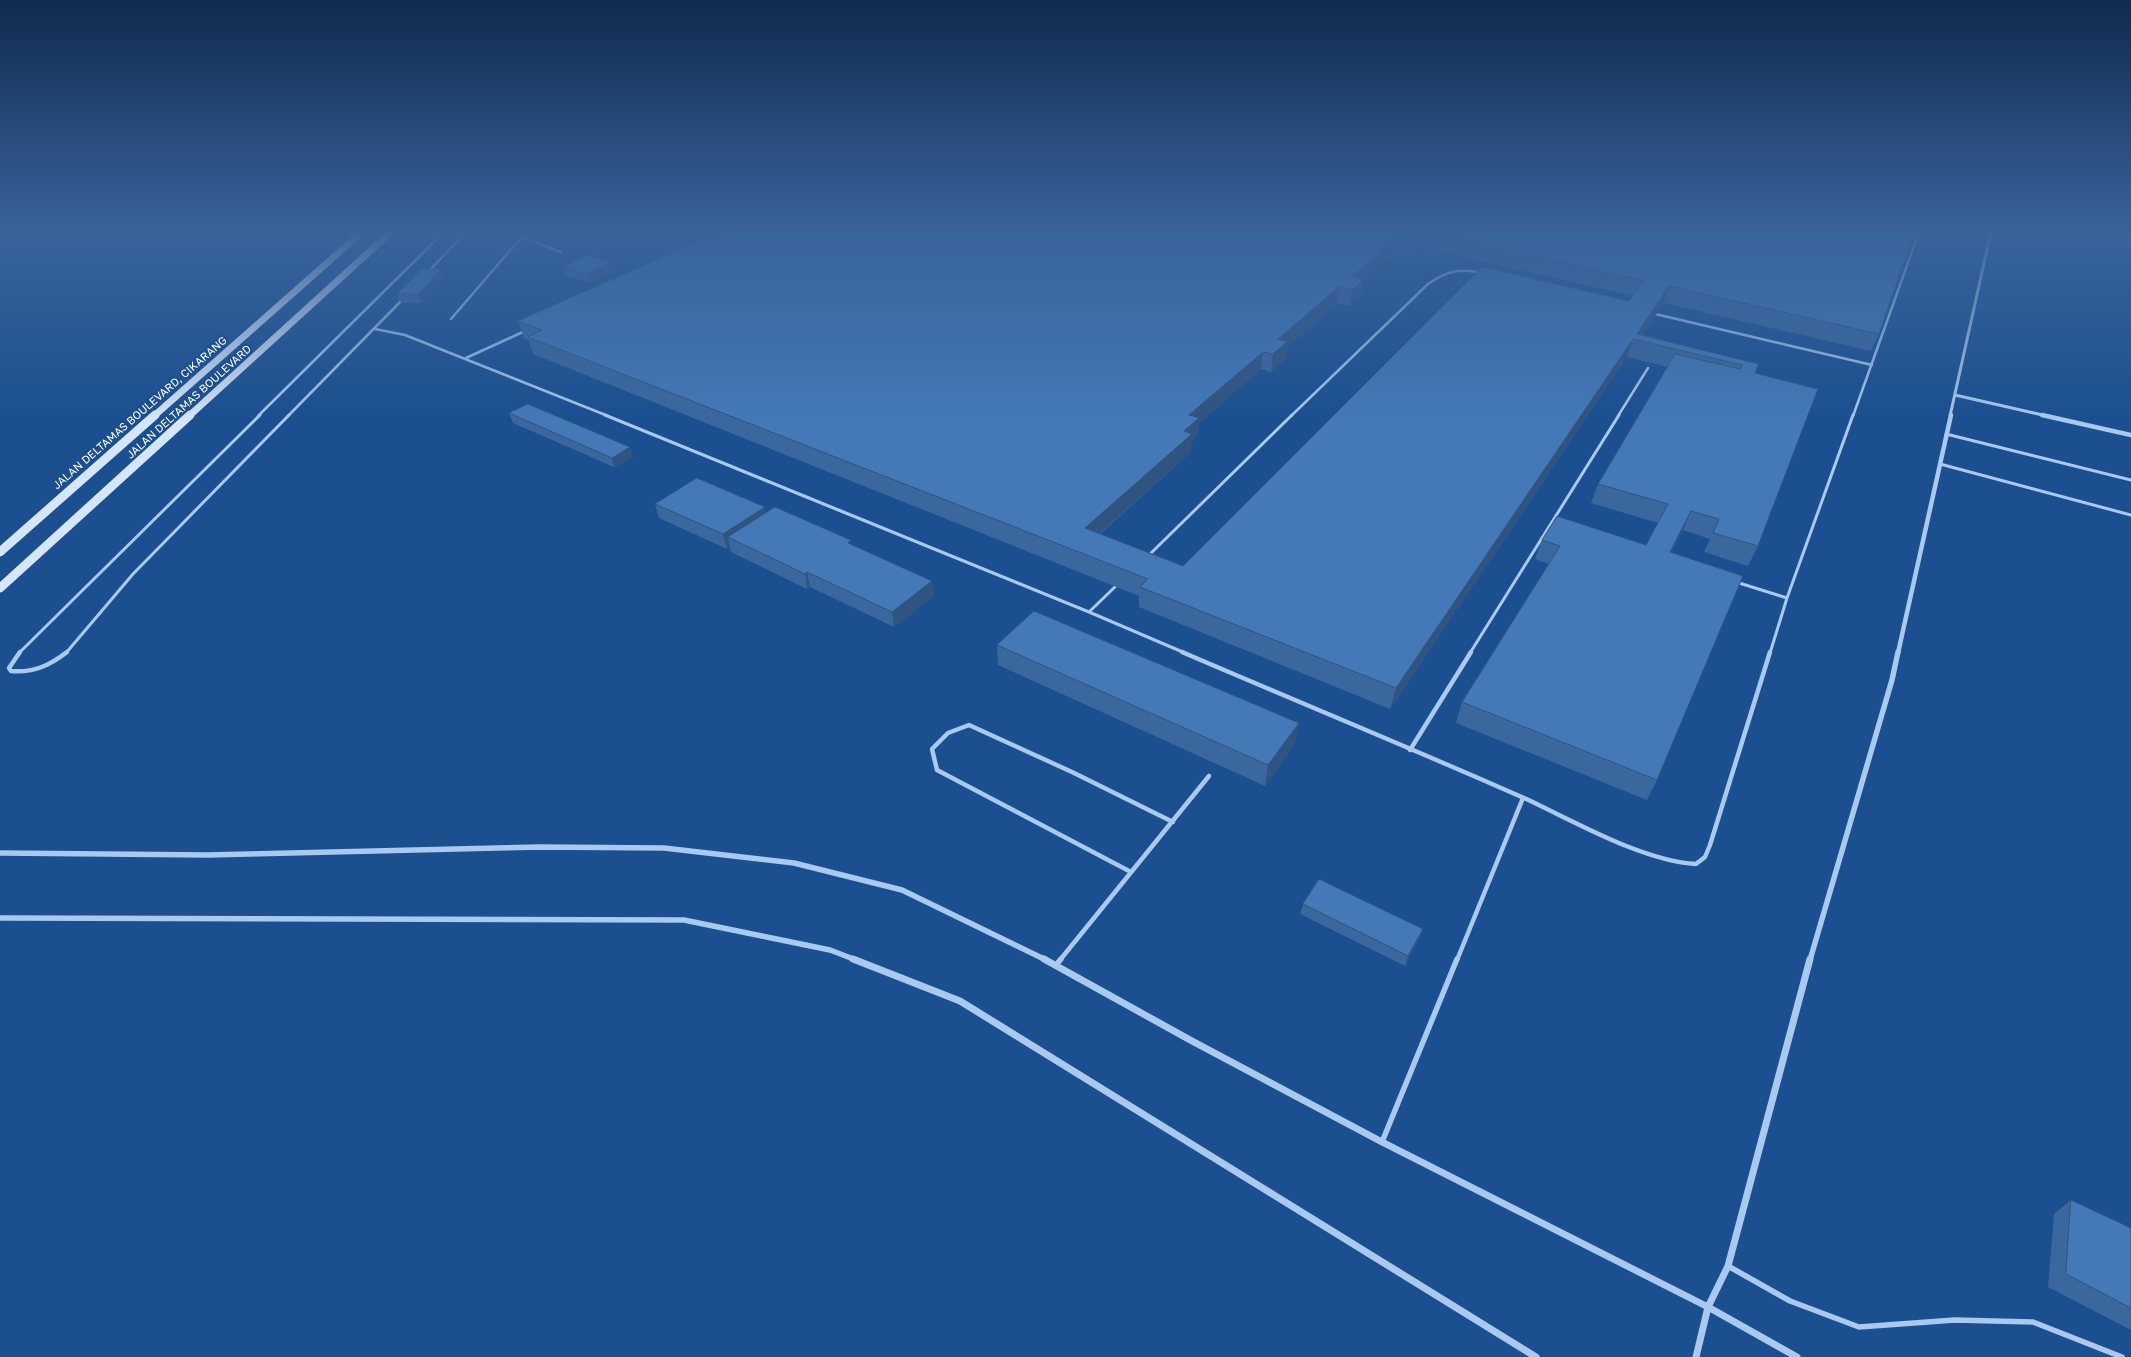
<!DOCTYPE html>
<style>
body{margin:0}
canvas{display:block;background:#1b4f8f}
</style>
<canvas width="2131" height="1357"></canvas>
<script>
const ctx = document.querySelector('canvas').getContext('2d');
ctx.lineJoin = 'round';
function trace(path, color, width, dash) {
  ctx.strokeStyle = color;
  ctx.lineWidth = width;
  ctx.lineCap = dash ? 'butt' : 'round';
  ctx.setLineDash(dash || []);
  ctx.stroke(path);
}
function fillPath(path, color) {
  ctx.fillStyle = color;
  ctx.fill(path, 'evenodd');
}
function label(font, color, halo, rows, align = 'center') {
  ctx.font = font + ' "Golos Text",sans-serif';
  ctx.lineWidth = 4;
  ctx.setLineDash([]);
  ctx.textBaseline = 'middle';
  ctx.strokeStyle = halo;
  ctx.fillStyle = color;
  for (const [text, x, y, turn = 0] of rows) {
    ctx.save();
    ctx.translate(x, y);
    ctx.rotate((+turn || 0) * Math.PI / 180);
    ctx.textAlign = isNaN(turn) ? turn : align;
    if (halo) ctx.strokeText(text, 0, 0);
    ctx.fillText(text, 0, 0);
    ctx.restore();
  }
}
trace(new Path2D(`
 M522 237 561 252
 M428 272 466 232
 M1651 313 1872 365
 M451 319 526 232
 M375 329 405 335 608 416
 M466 358 525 331
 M258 416 444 232
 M288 416 403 299
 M1291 416 1428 284C1446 271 1460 268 1482 273
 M1618 416 1648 368
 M1853 416 1919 232`), '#a9c9ee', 2.5);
trace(new Path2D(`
 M605 415 1089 612 1185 653
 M1946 434 2131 480
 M1940 464 2131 515
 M1147 557 1292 415
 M1736 582 1787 598
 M1089 612 1118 584
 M19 653 260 415
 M66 653 133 574 289 415
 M1470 653 1619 415
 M1770 653 1787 598 1853 415`), '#a9c9ee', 3);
trace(new Path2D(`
 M20 652 9 668 11 671C33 673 49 666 67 652
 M1182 652C1296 701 1411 748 1524 798 1574 821 1642 861 1696 864L1705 857 1710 845 1770 652
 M1410 750 1471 652
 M1131 872 937 770 932 749 948 733 969 725 1072 772 1173 822
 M1060 960 1209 776
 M1457 960 1523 798`), '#a9c9ee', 4.5);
trace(new Path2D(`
 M1056 965 1061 959
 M1382 1142 1457 959
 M1728 1266 1790 1301 1859 1327 1955 1320 2033 1322 2122 1357`), '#a9c9ee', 5.5);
trace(new Path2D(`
 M1955 395 2047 416
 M1950 416 1991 232`), '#a9c9ee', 3);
trace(new Path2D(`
 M2042 415 2131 435
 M1898 653 1951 415`), '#a9c9ee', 4.5);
trace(new Path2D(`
 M0 853 208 855 539 847 664 848 794 863 902 890 1046 960
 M0 918 684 920 830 950 856 960
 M1810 960 1892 680 1898 652`), '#a9c9ee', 5.5);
trace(new Path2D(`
 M853 959 960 1001 1536 1357
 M1044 959 1192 1041 1382 1142 1708 1307 1797 1357
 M1696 1357 1708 1307 1728 1266 1810 959`), '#a9c9ee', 7);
trace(new Path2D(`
 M154 416 362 232
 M189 416 391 232`), '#d6e6fa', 7);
trace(new Path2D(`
 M0 552 155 415
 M0 588 190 415`), '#d6e6fa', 9);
fillPath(new Path2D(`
 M720 232H1914L1879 334 1871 351 1664 303 1642 335 1759 364 1756 373 1758 546 1748 566 1704 552 1710 539 1683 530 1671 553 1657 780 1647 800 1456 723 1462 702 1549 564 1535 559 1542 540 1646 545 1658 523 1591 503 1598 484 1668 367 1627 357 1390 709 1139 607V596L533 354 529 341 524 338 518 321ZM1415 246 1633 296 1629 301 1183 566 1100 534 1190 453 1191 442 1198 436 1199 423 1261 369 1271 372 1285 359 1287 347 1337 303 1349 306 1361 296 1363 280 1395 253 1404 255Z
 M563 267 614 271 589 283 566 275Z
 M445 278 421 303H401L397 294Z
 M509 413 633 457 614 467 513 423Z
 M655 504 766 513 852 545 932 581 934 596 894 627 810 587 807 589 731 552 730 547 727 549 659 518Z
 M997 645 1295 744 1265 786 998 665Z
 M1303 904 1419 939 1405 966 1300 914Z
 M2071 1200 2131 1228V1330L2048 1287 2054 1214Z`), '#3a679d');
fillPath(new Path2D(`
 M1415 232H1417L1415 246 1404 255 1407 239Z
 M1398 237 1395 253 1363 280 1361 296 1349 306 1352 290V276Z
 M612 262 614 271 589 283 586 274Z
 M442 269 445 278 421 303 418 294Z
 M1340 286 1337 303 1287 347 1285 359 1271 372 1273 354 1278 339Z
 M1669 286 1664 303 1639 340 1637 334Z
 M1633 339 1627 357 1390 709 1396 688Z
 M1263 352 1261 369 1199 423 1198 436 1191 442 1190 453 1084 547 1085 528 1184 431 1189 415Z
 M630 447 633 457 614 467 612 458Z
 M765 507 768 522 728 537 730 547 727 549 723 534Z
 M1691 511 1683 530 1661 572 1670 552Z
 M807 572 810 587 807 589 805 574Z
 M932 581 934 596 894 627 892 612Z
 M1299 723 1295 744 1265 786 1268 765Z
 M1423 929 1419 939 1405 966 1408 956Z`), '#305480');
const building = new Path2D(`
 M720 232H1415L1407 239 1398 237 1352 276 1364 279 1352 290 1340 286 1278 339 1287 342 1273 354 1263 352 1189 415 1199 418 1184 431 1192 434 1085 528 1183 566 1482 267 1629 301 1644 281 1428 232H1914L1879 334 1669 286 1637 334 1759 364 1755 373 1818 389 1758 546 1713 533 1719 519 1691 511 1670 552 1743 576 1657 780 1462 702 1560 546 1542 540 1557 516 1646 545 1668 504 1598 484 1675 354 1740 369 1742 365 1633 339 1396 688 1140 587 1148 579 528 337 542 330 518 321Z
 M589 255 612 262 586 274 563 267Z
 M422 269H442L418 294H397Z
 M528 404 630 447 612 458 509 413Z
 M697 478 765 507 723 534 655 504Z
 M775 507 851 540 848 543 932 581 892 612 807 572 805 574 728 537Z
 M1034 611 1299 723 1268 765 997 645Z
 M1319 879 1423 929 1408 956 1303 904Z
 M2071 1200 2131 1228V1308L2066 1274Z`);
fillPath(building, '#4478b7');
trace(building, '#305480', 1);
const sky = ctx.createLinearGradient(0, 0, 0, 422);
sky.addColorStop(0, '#0f2b4f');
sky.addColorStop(0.55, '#39639b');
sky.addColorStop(1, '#39639b00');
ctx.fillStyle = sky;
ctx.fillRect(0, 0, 2131, 422);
label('11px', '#fff', '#1b4f8f', [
 ["JALAN DELTAMAS BOULEVARD",189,402,-42],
 ["JALAN DELTAMAS BOULEVARD, CIKARANG",140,413,-41]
]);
</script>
